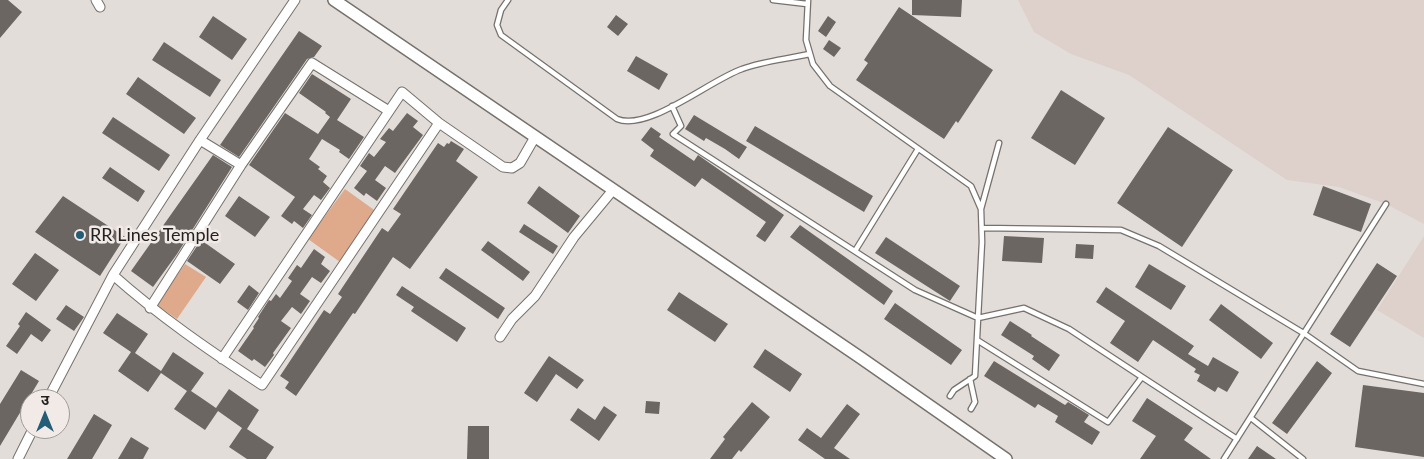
<!DOCTYPE html>
<meta charset="utf-8">
<style>
body{margin:0}
#map{position:relative;width:1424px;height:459px;overflow:hidden;background:#e3ddd9;font-family:Lato,"Noto Sans Devanagari",sans-serif}
canvas{display:block}
.north{position:absolute;left:20px;top:389px;width:50px;height:50px;box-sizing:border-box;background:#f1eae7;border:1px solid #9f9a97;border-radius:50%;rotate:0deg;font-size:14px;font-weight:700;line-height:20px;text-align:center;color:#242220}
.north::after{content:'';display:block;margin:auto;width:18px;height:22px;background:#235d76;clip-path:polygon(50% 0,100% 100%,50% 72%,0 100%)}
</style>
<div id="map">
<canvas width="1424" height="459"></canvas>
<div class="north">उ</div>
</div>
<script>
const ctx = document.querySelector('canvas').getContext('2d');
ctx.lineJoin = 'round';
function fillPath(path, color) {
  ctx.fillStyle = color;
  ctx.fill(path, 'evenodd');
}
function trace(path, color, width, dash) {
  ctx.strokeStyle = color;
  ctx.lineWidth = width;
  ctx.lineCap = dash ? 'butt' : 'round';
  ctx.setLineDash(dash || []);
  ctx.stroke(path);
}
function label(font, color, halo, rows, align = 'center') {
  ctx.font = font + ' Lato,sans-serif';
  ctx.lineWidth = 5;
  ctx.setLineDash([]);
  ctx.textBaseline = 'middle';
  ctx.strokeStyle = halo;
  ctx.fillStyle = color;
  for (const [text, x, y, turn = 0] of rows) {
    ctx.save();
    ctx.translate(x, y);
    ctx.rotate((+turn || 0) * Math.PI / 180);
    ctx.textAlign = isNaN(turn) ? turn : align;
    if (halo) ctx.strokeText(text, 0, 0);
    ctx.fillText(text, 0, 0);
    ctx.restore();
  }
}
fillPath(new Path2D(`
 M1018 0H1424V224L1386 204 1339 187 1287 180 1129 75 1071 54 1034 32Z
 M1424 236V338L1377 310Z`), '#ded0ca');
fillPath(new Path2D(`
 M345 189 377 212 340 262 308 239Z
 M185 264 206 277 177 319 157 305Z`), '#dfa98b');
fillPath(new Path2D(`
 M0 0H8L22 12 0 38Z
 M912 0H962L961 17 912 15Z
 M899 7 993 70 958 123 956 121 944 139 856 80 868 63 864 60Z
 M616 15 628 24 618 36 607 27Z
 M213 16 247 39 232 60 199 37Z
 M828 16 836 22 826 37 818 31Z
 M299 31 322 46 314 57 307 59 239 157 220 145Z
 M829 40 841 48 834 57 823 49Z
 M164 42 221 80 210 97 152 60Z
 M636 56 668 74 659 90 627 71Z
 M312 74 351 99 337 120 364 137 349 159 339 152 340 150 322 139 309 159 320 167 318 169 327 176 323 182 330 188 321 200 314 195 303 209 312 215 303 228 294 221 292 224 281 216 295 197 249 165 285 113 318 134 330 117 325 113 326 112 299 93Z
 M138 77 196 118 184 134 126 94Z
 M1061 90 1105 118 1075 165 1031 138Z
 M407 113 418 121 413 127 423 135 395 173 385 166 375 180 386 188 377 201 366 193 364 196 354 188 367 171 360 166 369 153 374 157 386 142 380 139 389 128 393 131Z
 M694 115 747 147 739 159 725 149 706 138 704 141 685 129Z
 M113 117 170 155 159 171 102 133Z
 M755 126 873 196 864 212 746 141Z
 M651 127 661 134 659 137 694 161 698 155 784 215 765 242 756 236 766 222 702 178 695 187 650 156 654 150 641 140Z
 M1168 127 1233 170 1182 247 1117 203Z
 M451 141 464 149 456 161 478 177 410 269 393 257 355 314 353 313 296 396 285 388 289 382 280 376 324 310 330 314 342 297 338 294 382 228 388 232 401 214 393 209 438 143 444 147 447 143 449 144Z
 M213 155 232 167 177 254 153 287 131 271Z
 M110 167 145 191 138 202 102 178Z
 M539 186 580 216 568 233 527 203Z
 M1323 186 1371 204 1361 232 1313 215Z
 M63 196 125 237 100 276 35 232Z
 M239 196 270 217 255 237 225 216Z
 M524 224 558 246 553 254 519 232Z
 M800 225 893 291 884 305 790 237Z
 M1004 236 1044 238 1042 263 1002 261Z
 M886 237 960 286 950 301 875 253Z
 M201 240 235 264 220 284 187 261Z
 M488 241 530 272 523 281 481 250Z
 M1076 244 1094 245 1093 259 1075 258Z
 M314 249 325 257 321 264 330 271 321 283 312 277 300 294 310 301 301 314 292 307 281 321 291 328 273 353 274 355 265 367 254 359 252 361 238 351 254 328 253 327 259 318 258 317 269 300 271 301 276 294 280 298 292 281 288 278 297 265 301 268Z
 M35 253 59 270 36 301 12 284Z
 M1377 263 1397 276 1350 347 1330 334Z
 M1149 264 1186 286 1171 310 1135 287Z
 M446 268 505 308 498 319 439 278Z
 M249 285 259 293 248 310 237 302Z
 M402 286 466 328 457 342 411 311 414 307 396 295Z
 M1106 287 1194 346 1188 354 1208 366 1213 357 1239 372 1227 392 1218 387 1215 392 1197 381 1200 375 1194 372 1196 369 1153 340 1138 362 1110 343 1125 321 1096 302Z
 M679 292 728 324 715 342 667 310Z
 M895 303 962 350 951 365 884 319Z
 M1221 304 1273 343 1261 359 1209 320Z
 M66 305 84 317 74 331 56 319Z
 M26 312 51 330 42 342 31 334 17 354 6 346 20 326 18 324Z
 M117 313 148 334 135 353 161 371 173 352 204 373 191 391 200 397 216 408 229 389 259 410 247 429 274 447 266 459H247L229 447 242 428 218 411 205 430 174 409 187 391 161 373 148 392 118 371 131 352 103 333Z
 M1010 321 1032 335 1031 336 1060 355 1049 371 1032 359 1034 356 1001 335Z
 M765 349 802 374 790 392 753 367Z
 M549 356 584 380 577 389 556 374 537 402 524 393Z
 M994 361 1065 405 1068 402 1089 415 1084 422 1100 432 1092 445 1055 422 1058 416 1038 404 1035 408 984 376Z
 M1317 361 1332 373 1287 434 1272 423Z
 M21 370 39 381 0 446V404Z
 M1363 385 1424 393V457L1355 447Z
 M1147 398 1193 428 1184 440 1211 459H1140L1156 436 1132 421Z
 M646 401 660 402 659 414 645 413Z
 M752 402 770 417 741 452 739 450 732 459H710L725 439 723 437Z
 M847 404 860 414 834 448 850 459H825L798 440 807 428 821 438Z
 M604 406 617 415 599 441 570 420 578 408 595 420Z
 M94 414 112 425 92 459H67Z
 M468 426H489V459H467Z
 M131 437 149 448 143 459H118Z
 M1257 446 1276 459H1248Z`), '#6c6663');
const service = new Path2D(`
 M508 0 501 10 497 25 501 35 617 119C648 132 710 80 742 69 763 61 788 59 809 54
 M773 0 807 4
 M808 0 806 40 813 64 830 86 971 186 981 209 982 242 975 376 954 390 950 396
 M672 106 681 126 673 134 915 290 978 318 1024 308 1069 329 1142 377
 M981 209 999 143
 M982 228 1121 230 1159 246 1305 334 1358 371 1424 384
 M855 251 918 149
 M977 340 1108 422 1142 377 1237 439
 M970 379 975 402 971 409
 M1251 418 1303 459
 M1224 459 1386 204`);
const minor = new Path2D(`
 M96 0 100 7
 M200 140 241 165
 M113 275C159 316 210 351 262 385L439 123
 M150 308 241 165 312 63 389 111
 M500 337 512 319 535 296 574 237 613 190
 M222 359 402 92 439 123 503 167 512 168 520 163 535 137
 M48 399 113 275 200 140 295 0
 M18 459 33 429`);
const tertiary = new Path2D(`
 M334 0 861 358 1006 459`);
trace(service, '#76716d', 7);
trace(minor, '#76716d', 11);
trace(tertiary, '#76716d', 14);
trace(service, '#fff', 4.5);
trace(minor, '#fff', 9);
trace(tertiary, '#fff', 11);
for (const [x, y, r, color] of [
 [80,235,5,"#235d76"]
]) {
  const dot = new Path2D();
  dot.arc(x, y, r, 0, 2 * Math.PI);
  ctx.fillStyle = color;
  ctx.fill(dot);
  trace(dot, '#f1eae7', 2);
}
label('18px', '#242220', '#f1eae7', [
 ["RR Lines Temple",90,235]
], 'left');
</script>
